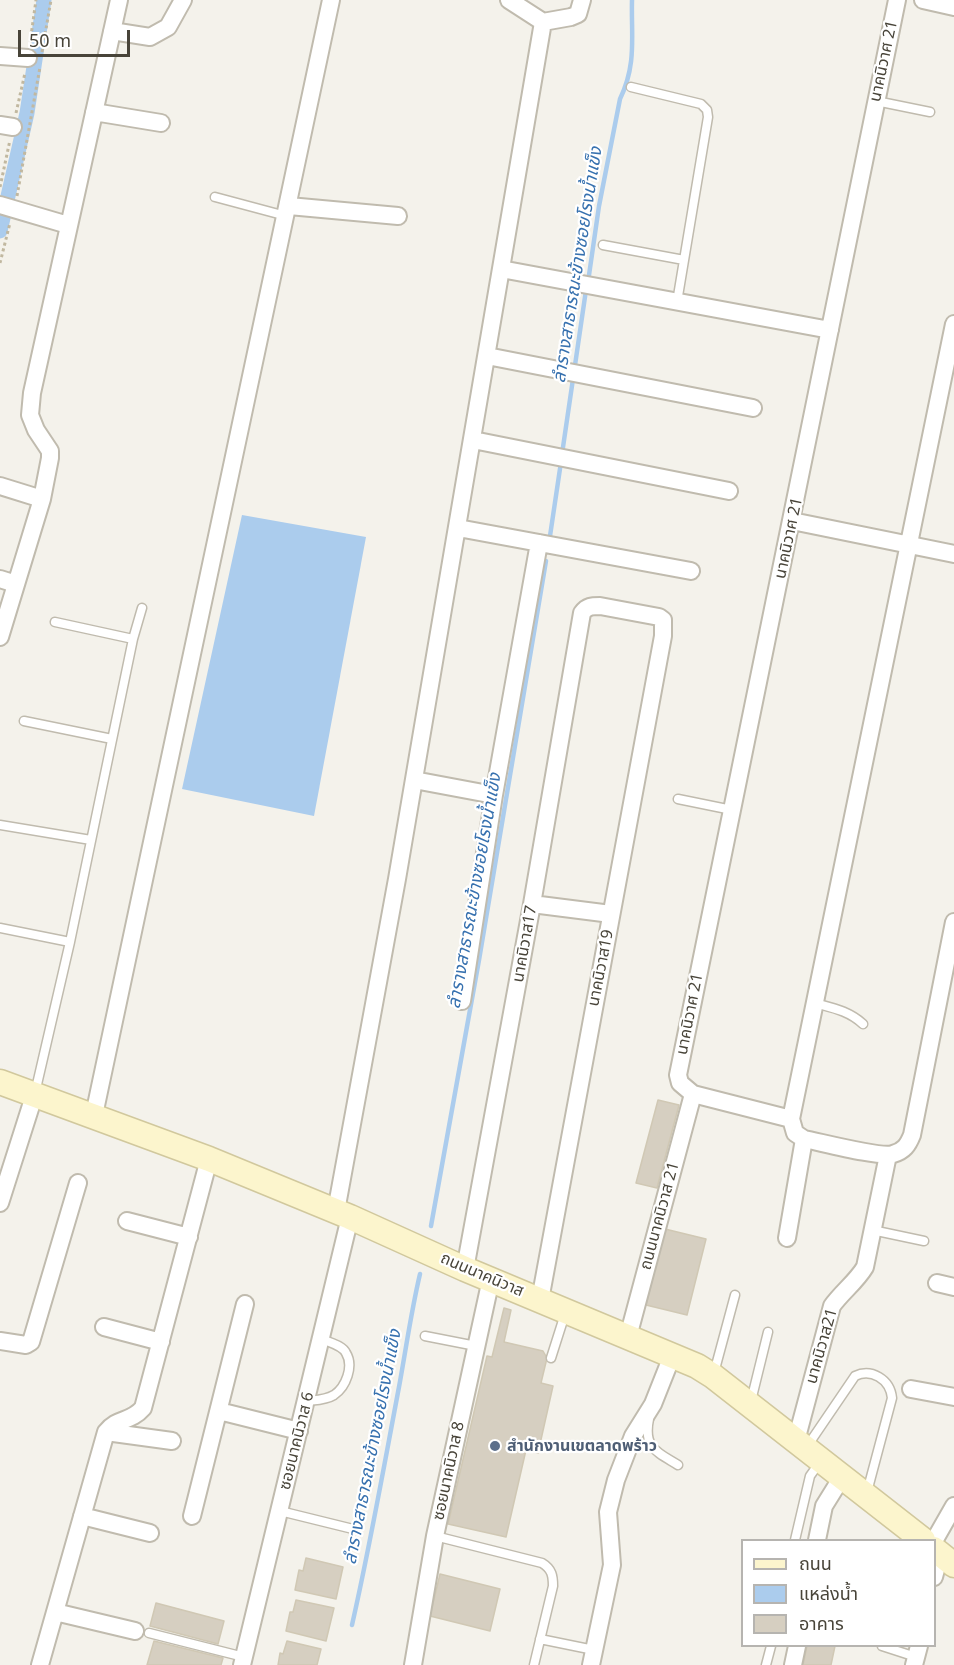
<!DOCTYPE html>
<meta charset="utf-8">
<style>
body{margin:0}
#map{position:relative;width:954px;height:1665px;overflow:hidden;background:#f4f2eb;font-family:"Noto Sans","Noto Sans Thai",sans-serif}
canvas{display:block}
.legend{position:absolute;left:741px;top:1539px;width:195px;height:108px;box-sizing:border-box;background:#fff;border:2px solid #b6b4b0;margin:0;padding:8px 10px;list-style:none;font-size:18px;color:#484439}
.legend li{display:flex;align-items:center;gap:12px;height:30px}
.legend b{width:30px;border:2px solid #b6b4b0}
.scale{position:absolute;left:18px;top:30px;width:112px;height:27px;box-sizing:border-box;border:3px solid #484439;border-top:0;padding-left:8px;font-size:18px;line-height:21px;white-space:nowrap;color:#484439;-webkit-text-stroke:4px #fff;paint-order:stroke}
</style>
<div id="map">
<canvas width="954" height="1665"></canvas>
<ul class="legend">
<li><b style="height:8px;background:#fcf5cd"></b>ถนน</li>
<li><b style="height:16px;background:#abcced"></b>แหล่งน้ำ</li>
<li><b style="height:16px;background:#d6cfc1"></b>อาคาร</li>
</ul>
<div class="scale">50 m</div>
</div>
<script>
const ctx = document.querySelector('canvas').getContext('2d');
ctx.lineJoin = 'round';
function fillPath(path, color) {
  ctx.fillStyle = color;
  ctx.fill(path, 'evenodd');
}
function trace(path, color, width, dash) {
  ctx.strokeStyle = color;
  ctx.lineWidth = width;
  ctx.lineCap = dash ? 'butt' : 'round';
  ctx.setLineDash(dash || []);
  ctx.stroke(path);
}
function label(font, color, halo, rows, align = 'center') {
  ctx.font = font + ' "Noto Sans","Noto Sans Thai",sans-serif';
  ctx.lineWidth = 4.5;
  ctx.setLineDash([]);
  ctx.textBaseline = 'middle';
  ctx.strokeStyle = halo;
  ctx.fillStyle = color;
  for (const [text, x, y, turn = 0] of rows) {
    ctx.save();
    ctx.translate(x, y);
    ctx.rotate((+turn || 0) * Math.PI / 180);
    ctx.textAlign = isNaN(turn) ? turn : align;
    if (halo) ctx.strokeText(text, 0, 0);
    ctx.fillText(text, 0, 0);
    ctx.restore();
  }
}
fillPath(new Path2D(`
 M242 515 366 537 314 816 182 789Z`), '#abcced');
trace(new Path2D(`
 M588 282 599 206 620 99C637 64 631 36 632 0
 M562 454 586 290
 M550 536 561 462
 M431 1226 479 960 546 561
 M352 1625C370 1546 384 1466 399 1387 406 1349 411 1312 420 1274`), '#abcced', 4.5);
trace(new Path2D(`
 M0 231 27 113 44 0`), '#abcced', 15);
const building = new Path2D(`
 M658 1100 679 1105 657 1188 636 1183Z
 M665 1229 706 1239 687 1315 646 1305Z
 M504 1308 511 1310 504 1342 543 1351 547 1358 541 1383 553 1386 538 1453 526 1450 506 1537 448 1524 487 1356 492 1357Z
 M306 1558 343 1567 336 1599 295 1590 299 1570 303 1571Z
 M440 1574 500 1589 490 1631 430 1616Z
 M296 1600 334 1608 326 1641 286 1631 290 1612H293Z
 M156 1603 224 1621 218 1644 150 1626Z
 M154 1641 223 1658 221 1665H147Z
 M287 1641 321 1649 317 1665H278L280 1653 283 1654Z
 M807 1646H835L831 1665H803Z`);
fillPath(building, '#d6cfc1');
trace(building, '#d0c8b4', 1.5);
const lane = new Path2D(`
 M631 87 701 104 707 110 708 117 677 302
 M876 101 930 112
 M215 197 286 216
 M603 245 684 260
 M55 622 133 639
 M24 721 112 739
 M678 799 732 810
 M0 825 91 840
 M0 928 70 942
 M815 1003C833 1008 849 1011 863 1024
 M35 1093 70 942 133 639 142 608
 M872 1230 924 1241
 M425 1336 476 1346
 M551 1358 565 1314
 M714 1373 735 1295
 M307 1401C316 1400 326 1400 334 1395 346 1387 354 1366 346 1353 342 1345 330 1343 322 1339
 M751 1401 768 1332
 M649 1419C643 1448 657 1452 678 1465
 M806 1448 855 1376C871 1368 890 1379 892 1398L867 1492
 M280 1511 353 1529
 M435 1536 542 1563C552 1569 553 1576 553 1586L534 1665
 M795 1540 810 1476 820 1462
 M149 1633 244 1657
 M540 1639 594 1650
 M882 1646 916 1657
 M766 1665 771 1646`);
const street = new Path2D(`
 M509 0 543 22 571 17 578 14 582 0
 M897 0 678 1075 680 1083 693 1094 791 1119 795 1133 804 1139C820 1142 881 1158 893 1154 904 1151 908 1145 912 1135L954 922
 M923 0 954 7
 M112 31 150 37 168 27 183 0
 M0 56 28 58
 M94 112 161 123
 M0 125 13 127
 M0 205 68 225
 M289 206 398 216
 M501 269 830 330
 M487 356 753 408
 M473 440 729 491
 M0 486 42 499
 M792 521 954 554
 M458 528 691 571
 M0 579 16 584
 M0 637 42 499 50 458V451L36 430 30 415 32 393 119 0
 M414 780 494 795
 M532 904 611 914
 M462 1001 494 795 539 543
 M94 1115 331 0
 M791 1119 954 324
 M0 1203 35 1093
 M336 1211 397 879 543 22
 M127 1221 189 1237
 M787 1238 804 1139
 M465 1269 532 904 582 613C587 606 592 606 600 606L659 617 663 620V636L540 1300
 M937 1283 954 1287
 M104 1327 161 1342
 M628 1337 693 1094
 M0 1341 26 1345 31 1342 78 1183
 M911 1389 954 1397
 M219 1411 299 1431
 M106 1432 172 1441
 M796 1441 832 1306C842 1292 856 1282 865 1267L888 1155
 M82 1516 150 1533
 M192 1516 245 1304
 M817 1540 824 1506 842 1477
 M934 1541 954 1506
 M934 1577 940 1554
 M55 1612 135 1631
 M40 1665 106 1432C118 1417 130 1423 143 1408L209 1159
 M242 1665 350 1217
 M413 1665 435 1536 491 1279
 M591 1665 612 1565 608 1512 616 1480 633 1436 653 1404 672 1356
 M793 1665 797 1646
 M914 1665 919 1646`);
const secondary = new Path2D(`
 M0 1082 209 1159 350 1217 465 1269 697 1366 713 1376 923 1540
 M934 1549 954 1565`);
trace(lane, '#c0bbae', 11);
trace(street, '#c0bbae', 20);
trace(secondary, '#d1c89d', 27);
trace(new Path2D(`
 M30 43 36 0
 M42 52 51 0
 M16 113 25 73
 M0 187 10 140
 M17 196 40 67
 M0 263 10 223`), '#c1b8a0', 3, [3, 3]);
trace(lane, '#fff', 8);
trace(street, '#fff', 16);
trace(secondary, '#fcf5cd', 24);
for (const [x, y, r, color] of [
 [495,1446,6,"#5c6f8a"]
]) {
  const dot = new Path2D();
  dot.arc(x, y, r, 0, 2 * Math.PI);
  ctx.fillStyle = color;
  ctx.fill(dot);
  trace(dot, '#fff', 2);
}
label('16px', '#484439', '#fff', [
 ["นาคนิวาศ 21",884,61,-78],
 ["นาคนิวาศ 21",789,538,-78],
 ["นาคนิวาส17",525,944,-80],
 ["นาคนิวาส19",601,968,-79],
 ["นาคนิวาศ 21",690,1014,-79],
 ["ถนนนาคนิวาส 21",660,1216,-75],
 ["ถนนนาคนิวาส",482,1275,23],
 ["นาคนิวาส21",822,1346,-74],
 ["ซอยนาคนิวาส 6",297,1441,-76],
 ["ซอยนาคนิวาส 8",449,1471,-78]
]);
label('bold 16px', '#4e5e75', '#fff', [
 ["สำนักงานเขตลาดพร้าว",507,1446]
], 'left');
label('italic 18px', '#3771af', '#fff', [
 ["ลำรางสาธารณะข้างซอยโรงน้ำแข็ง",578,265,-81],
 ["ลำรางสาธารณะข้างซอยโรงน้ำแข็ง",475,891,-80],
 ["ลำรางสาธารณะข้างซอยโรงน้ำแข็ง",373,1447,-79]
]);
</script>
